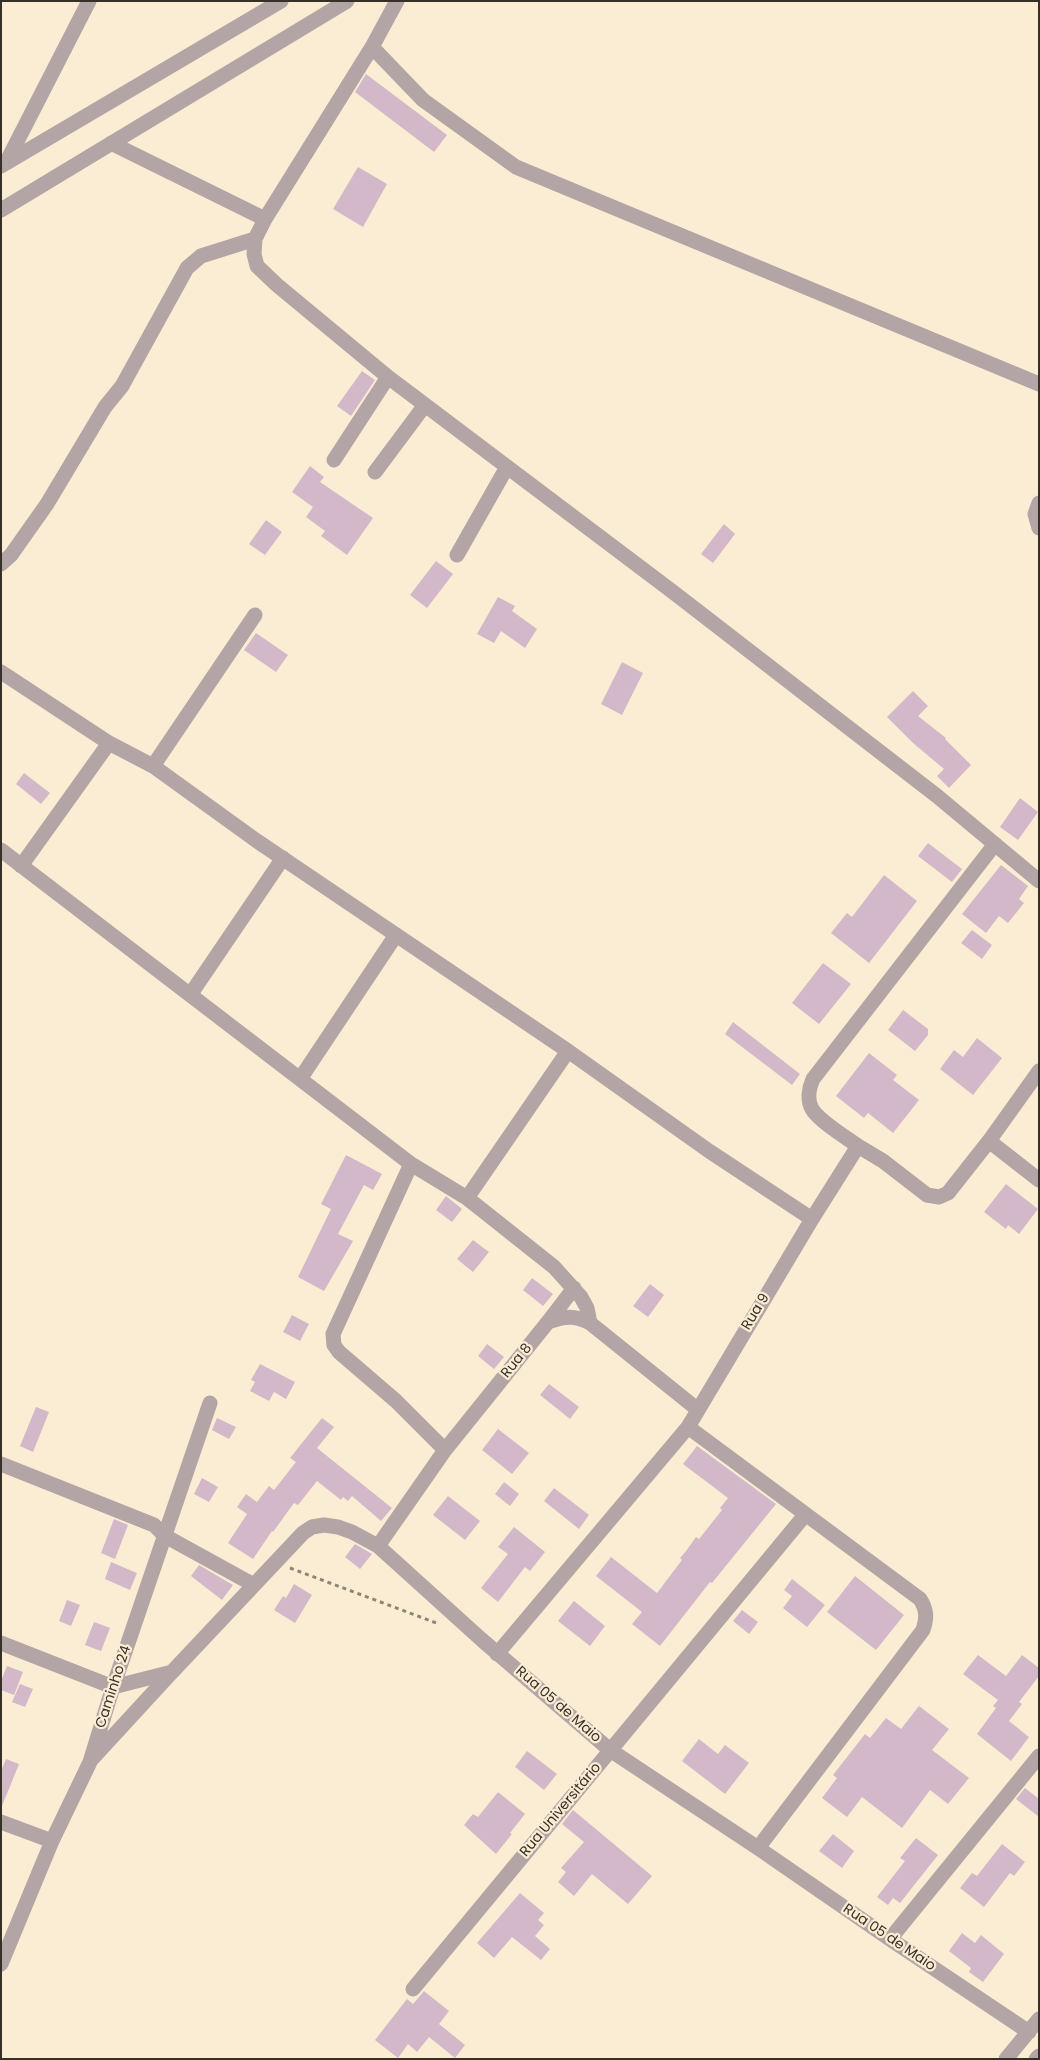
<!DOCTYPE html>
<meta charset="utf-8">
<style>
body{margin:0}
#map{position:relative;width:1040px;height:2060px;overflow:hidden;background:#fbedd4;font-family:Poppins,sans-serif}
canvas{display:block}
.frame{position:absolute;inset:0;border:2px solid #363027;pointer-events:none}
</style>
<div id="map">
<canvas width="1040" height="2060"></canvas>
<div class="frame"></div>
</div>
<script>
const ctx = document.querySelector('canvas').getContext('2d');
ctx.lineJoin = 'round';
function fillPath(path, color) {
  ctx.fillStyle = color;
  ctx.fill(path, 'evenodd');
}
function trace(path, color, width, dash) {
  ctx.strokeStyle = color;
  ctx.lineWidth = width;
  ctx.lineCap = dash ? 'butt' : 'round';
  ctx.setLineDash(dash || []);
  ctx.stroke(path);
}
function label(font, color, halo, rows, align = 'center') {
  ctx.font = font + ' Poppins,sans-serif';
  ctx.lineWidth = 4.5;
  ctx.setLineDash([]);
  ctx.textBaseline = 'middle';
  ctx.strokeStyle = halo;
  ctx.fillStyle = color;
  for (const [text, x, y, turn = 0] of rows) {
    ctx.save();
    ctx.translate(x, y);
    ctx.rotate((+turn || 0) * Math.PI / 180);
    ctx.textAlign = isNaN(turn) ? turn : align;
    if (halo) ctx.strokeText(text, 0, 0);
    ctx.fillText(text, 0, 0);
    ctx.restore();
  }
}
fillPath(new Path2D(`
 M366 74 447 135 434 152 355 92Z
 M358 167 387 184 363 227 333 209Z
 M362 371 375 380 351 416 337 406Z
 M310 466 324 477 320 482 373 518 347 555 321 536 325 531 306 517 313 507 292 492Z
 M266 520 282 532 265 555 249 544Z
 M724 524 735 534 713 563 701 554Z
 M436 561 453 574 427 608 410 595Z
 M498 597 515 606 512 611 537 629 525 648 501 631 494 643 477 634Z
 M256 633 288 655 276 672 244 650Z
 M622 662 643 673 622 715 601 704Z
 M913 691 928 706 918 716 946 738 945 739 971 765 949 788 937 776 944 769 913 743 887 717Z
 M24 773 50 793 41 804 16 784Z
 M1020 798 1038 812 1018 840 1000 827Z
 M928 843 962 869 952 882 918 856Z
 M1001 865 1028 886 1019 899 1024 903 1008 923 999 916 986 933 962 914Z
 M884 875 917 901 869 963 831 933 847 913 852 917Z
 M972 930 992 945 982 959 961 943Z
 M823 963 851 984 819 1024 792 1003Z
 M903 1010 928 1029V1035L915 1051 888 1030Z
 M733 1022 800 1074 792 1085 725 1034Z
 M977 1038 1002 1058 973 1095 940 1069 954 1050 963 1057Z
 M869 1053 897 1075 893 1080 919 1100 893 1133 868 1113 864 1118 836 1096Z
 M346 1155 382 1174 373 1190 364 1185 338 1234 353 1241 324 1291 298 1277 331 1209 321 1204Z
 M1006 1184 1038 1209 1019 1234 1008 1225 1006 1229 984 1212Z
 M446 1196 462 1209 452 1222 436 1210Z
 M473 1240 489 1252 473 1272 457 1259Z
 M532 1278 553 1294 543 1306 523 1290Z
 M650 1284 664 1295 648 1317 633 1306Z
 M292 1315 309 1324 300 1341 283 1332Z
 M487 1344 504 1357 494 1369 478 1356Z
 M260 1364 295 1382 286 1399 274 1392 269 1401 250 1391 255 1382 251 1380Z
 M549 1384 579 1407 570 1419 540 1395Z
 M36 1407 49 1412 33 1452 20 1446Z
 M217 1418 236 1427 229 1439 212 1430Z
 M322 1418 334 1427 317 1448 392 1508 381 1521 352 1496 348 1501 343 1497 341 1500 317 1481 298 1505 294 1503 273 1532 272 1531 253 1559 228 1543 247 1514 237 1507 246 1494 257 1502 269 1486 274 1490 296 1462 290 1458Z
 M498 1429 529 1453 512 1474 482 1450Z
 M697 1446 776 1504 712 1583 710 1582 660 1646 632 1624 642 1612 596 1576 611 1557 657 1593 682 1560 680 1558 686 1551 696 1537 699 1539 722 1510 720 1508 728 1498 683 1464Z
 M202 1478 218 1487 209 1502 194 1494Z
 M504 1482 519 1494 510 1506 495 1494Z
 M554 1488 589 1515 579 1529 544 1501Z
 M448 1496 480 1521 465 1540 433 1515Z
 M114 1519 128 1525 115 1559 101 1553Z
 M514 1527 545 1552 530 1571 525 1567 498 1602 481 1588 508 1554 498 1547Z
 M355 1544 372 1554 360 1569 345 1557Z
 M111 1562 137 1573 130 1590 105 1579Z
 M199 1565 233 1585 222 1600 191 1576Z
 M855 1576 904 1615 876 1650 827 1612Z
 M792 1579 825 1605 807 1627 783 1608 792 1596 784 1590Z
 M294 1584 312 1595 295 1623 274 1610 283 1596 286 1598Z
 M67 1600 80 1605 71 1626 59 1621Z
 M574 1601 605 1626 590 1646 558 1621Z
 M742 1610 758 1622 749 1634 733 1621Z
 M94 1622 110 1628 101 1651 85 1645Z
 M978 1655 1006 1676 1022 1655 1039 1668V1676L1019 1702 1022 1704 1009 1721 1029 1737 1011 1761 977 1734 996 1708 993 1706 998 1700 963 1674Z
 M7 1666 23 1672 14 1695 1 1690V1681Z
 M20 1684 33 1689 25 1707 12 1702Z
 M919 1706 949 1729 932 1750 969 1778 948 1804 930 1790 902 1828 862 1797 847 1817 822 1798 837 1778 833 1775 865 1734 870 1738 886 1718 901 1729Z
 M699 1739 718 1754 725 1745 749 1763 725 1794 682 1761Z
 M527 1751 557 1774 544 1790 515 1767Z
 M6 1759 19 1764 2 1806 1 1771Z
 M1025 1788 1039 1799V1817L1016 1799Z
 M498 1792 525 1814 510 1833 512 1834 496 1854 464 1825 473 1814 478 1817Z
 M573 1810 652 1876 628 1904 592 1874 574 1896 558 1882 566 1872 561 1868 584 1842 562 1824Z
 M833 1834 854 1851 842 1868 819 1851Z
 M916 1838 938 1855 900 1903 893 1898 888 1905 877 1897 905 1861 900 1858Z
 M1002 1844 1025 1862 1014 1876 1010 1873 984 1907 960 1888 972 1873 977 1876Z
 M520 1893 544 1913 538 1920 544 1925 535 1936 550 1949 541 1960 512 1937 494 1958 477 1943Z
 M962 1933 975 1943 981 1935 1004 1954 983 1982 969 1972 971 1968 949 1951Z
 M424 1991 449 2011 439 2024 465 2045 455 2058 429 2037 417 2052 408 2044 398 2058 375 2040 407 1999 413 2004Z`), '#d2b8c8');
trace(new Path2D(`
 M290 1568 439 1624`), '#8f8575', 3, [4, 4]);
trace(new Path2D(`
 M397 1 372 47 265 219 255 239 254 254 257 266 277 285 388 377 673 592 937 796 1039 881
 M372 47 423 100 516 167 1039 384
 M111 143 265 219
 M6 163 89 1
 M1 166 281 1
 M1 210 347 1
 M334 460 388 377
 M375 472 425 405
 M1039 503 1035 514 1039 528
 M457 555 507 467
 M1 564 11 555 47 504 105 407 122 386 187 268 201 256 255 239
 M1 672 109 743 153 766 257 841 568 1051 709 1151 812 1219
 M153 766 255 615
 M1 850 411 1164 467 1198 554 1267 581 1297 587 1308 590 1323
 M21 866 109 743
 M190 995 283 858
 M300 1079 396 935
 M989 1141 1039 1071
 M858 1146C847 1138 819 1121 812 1109 807 1100 809 1088 813 1079L995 844
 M411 1164 333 1334 334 1345 339 1352 396 1401 445 1450
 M467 1198 568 1051
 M548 1322 574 1288
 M688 1427 920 1599C927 1610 927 1618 923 1630L758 1848
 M1 1464 154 1525 165 1536 254 1585
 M378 1546 445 1450 548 1322C565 1316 575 1315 590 1323L697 1409
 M1 1643 113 1687 172 1672 303 1533 312 1527 324 1525 338 1527 352 1532 378 1546 482 1640 610 1750 758 1848 890 1939 1029 2032
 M497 1654 688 1427 812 1219 858 1146 883 1161 927 1195 939 1197 948 1193 989 1141 1039 1180
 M92 1759 172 1672
 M1 1822 52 1841
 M890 1939 1039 1756
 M1 1964 52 1841 90 1762 113 1687 210 1403
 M413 1989 805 1515
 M1006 2059 1039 2019
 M1036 2059 1039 2056`), '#b3a5a6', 15);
label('14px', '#363027', '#fbedd4', [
 ["Rua 9",756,1312,-59],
 ["Rua 8",517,1361,-51],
 ["Caminho 24",114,1687,-72],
 ["Rua 05 de Maio",558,1705,41],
 ["Rua Universitário",561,1810,-50],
 ["Rua 05 de Maio",889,1938,34]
]);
</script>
